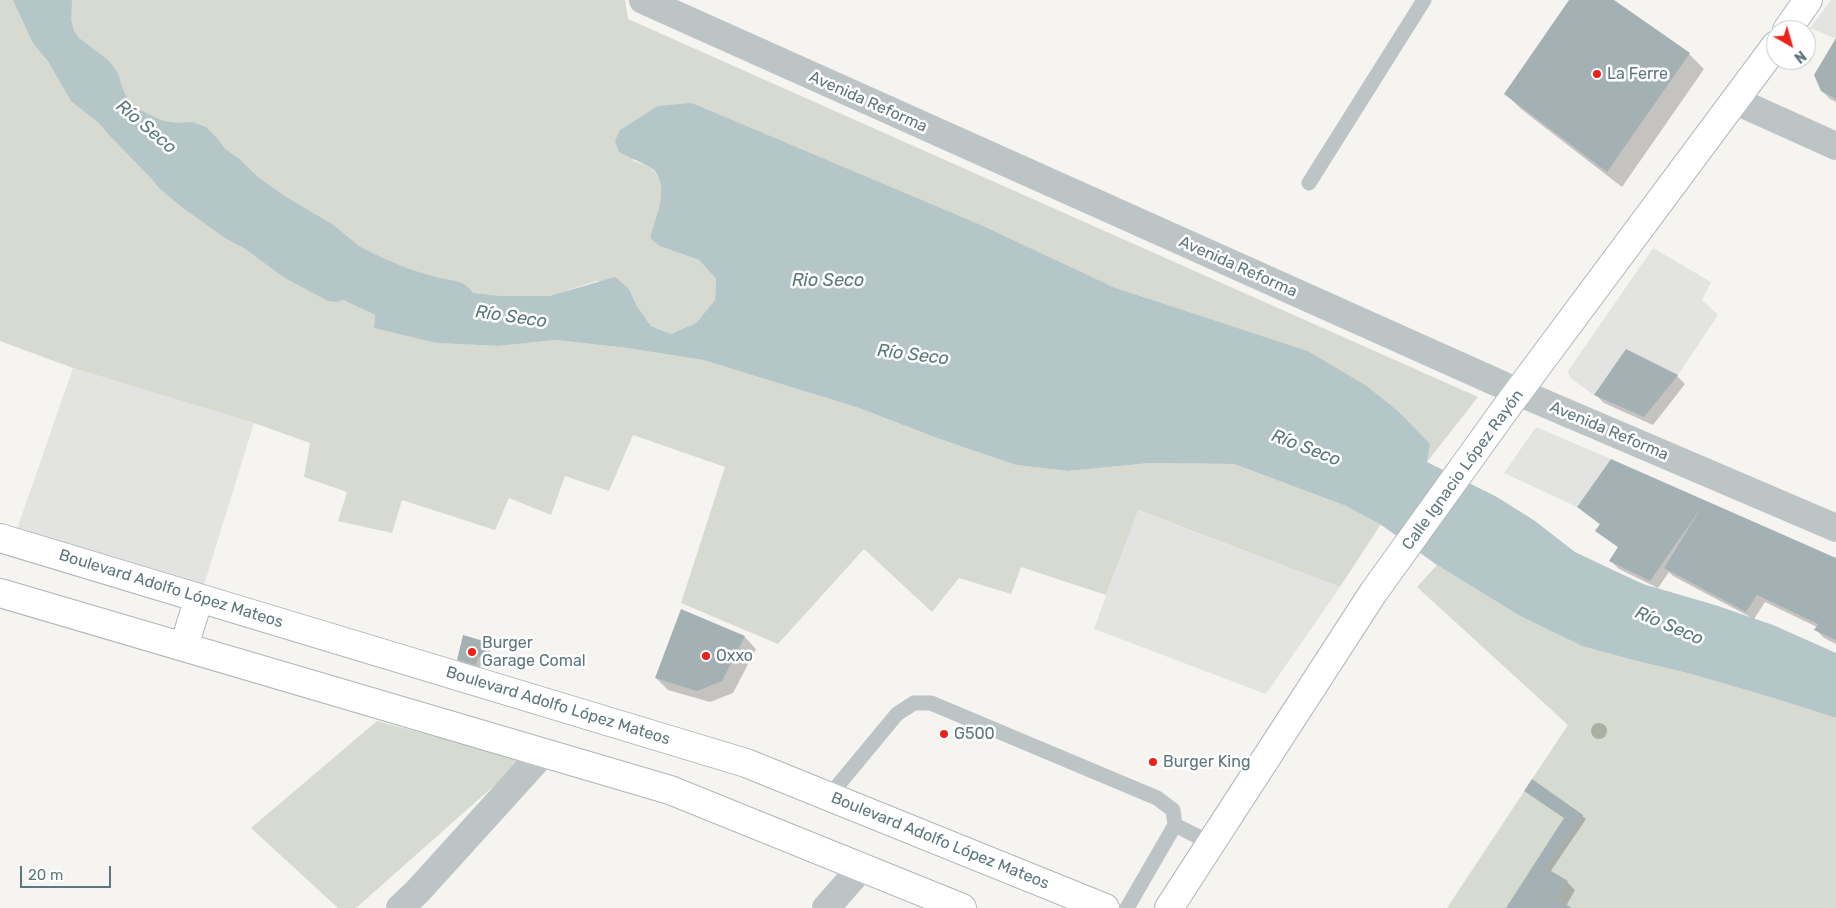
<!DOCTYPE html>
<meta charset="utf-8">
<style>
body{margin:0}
#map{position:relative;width:1836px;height:908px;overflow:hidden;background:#f5f4f1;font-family:Rubik,sans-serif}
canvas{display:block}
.north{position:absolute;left:1766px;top:20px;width:50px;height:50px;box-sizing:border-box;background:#fff;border:1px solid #bfc9cb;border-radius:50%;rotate:142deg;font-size:14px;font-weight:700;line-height:20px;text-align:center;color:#5e777e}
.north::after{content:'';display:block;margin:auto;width:18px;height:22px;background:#ec211a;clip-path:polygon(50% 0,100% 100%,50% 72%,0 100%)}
.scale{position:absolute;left:20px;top:866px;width:91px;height:22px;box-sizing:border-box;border:2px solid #5e777e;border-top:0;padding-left:6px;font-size:15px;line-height:18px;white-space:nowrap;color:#5e777e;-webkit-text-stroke:4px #fff;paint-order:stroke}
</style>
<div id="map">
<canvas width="1836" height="908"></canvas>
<div class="north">N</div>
<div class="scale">20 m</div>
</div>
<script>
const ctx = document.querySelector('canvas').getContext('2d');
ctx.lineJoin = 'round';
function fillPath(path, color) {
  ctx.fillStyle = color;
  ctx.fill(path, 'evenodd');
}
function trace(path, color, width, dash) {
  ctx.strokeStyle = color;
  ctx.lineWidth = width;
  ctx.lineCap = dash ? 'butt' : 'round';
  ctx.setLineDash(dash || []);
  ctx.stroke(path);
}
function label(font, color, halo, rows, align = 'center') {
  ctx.font = font + ' Rubik,sans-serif';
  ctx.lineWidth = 5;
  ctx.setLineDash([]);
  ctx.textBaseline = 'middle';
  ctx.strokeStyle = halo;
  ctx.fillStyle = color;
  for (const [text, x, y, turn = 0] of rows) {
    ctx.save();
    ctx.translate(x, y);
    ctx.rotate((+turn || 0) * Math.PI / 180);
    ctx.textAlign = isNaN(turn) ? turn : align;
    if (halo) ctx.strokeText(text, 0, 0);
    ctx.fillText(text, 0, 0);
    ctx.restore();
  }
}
fillPath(new Path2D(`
 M1831 0H1836V39L1810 28Z
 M1653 248 1711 282 1702 300 1718 315 1678 375 1594 395 1570 378 1568 371Z
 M73 368 254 423 204 585 17 529Z
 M1536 427 1611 459 1577 507 1504 473Z
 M1137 510 1340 587 1266 694 1094 629Z`), '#e3e4e2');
fillPath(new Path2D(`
 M0 0H625L628 19 1478 397 1427 462 1429 444 1398 411 1367 386 1308 351 1113 287 692 103 632 160C638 163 649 165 653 170 671 189 655 217 650 238L659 246 699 260 716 279 715 300 696 323 671 334 651 326 637 306 629 289 597 281 549 296H503L444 290 382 258 375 328 436 343 499 346 555 340 627 348 703 360 859 408 937 438 1016 465 1068 471 1150 463 1234 464 1346 506 1381 524 1340 587 1138 510 1106 595 1021 567 1011 594 959 578 932 612 864 549 778 644 681 603 725 467 633 435 609 491 565 476 551 515 509 498 495 530 402 500 392 533 338 521 347 492 304 477 310 443 254 423 73 368 0 341Z
 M1437 565 1520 616 1582 646 1629 659 1691 674 1770 697 1836 718V908H1447L1568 725 1417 587Z
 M377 721 523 760 356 908H338L251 828Z`), '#d6dad0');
fillPath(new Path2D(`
 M13 0H72L71 20 74 31 79 38 108 60 118 73 122 87 127 98 138 109 163 121 178 123 192 122 206 127 217 138 225 149 238 158 259 178 286 197 332 224 358 245 360 254 349 291 345 298 338 302 328 301 285 278 244 248 225 238 183 208 159 188 152 179 109 135 99 123 71 101 48 61 33 43Z
 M692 103 983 226 1113 287 1308 351 1367 386 1398 411 1430 444 1427 462 1497 497 1535 521 1575 552 1613 570 1643 584 1715 605 1773 625 1836 653V718L1770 697 1691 674 1629 659 1582 646 1520 616 1437 565 1380 524 1346 506 1234 464 1150 463 1068 471 1016 465 937 438 859 408 703 360 627 348 555 340 499 346 436 343 374 328 381 258 444 290 503 296H549L615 277 629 289 637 306 651 326 671 334 696 323 715 300 716 279 699 260 659 246 650 238C655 217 670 190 654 170 650 166 626 156 619 152L615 141 620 130 658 106Z`), '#b5c6c8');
fillPath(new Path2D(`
 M1571 0H1611L1689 54 1704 69 1622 187 1521 109 1506 94Z
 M1836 40V102L1830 99 1822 91Z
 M1626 351 1677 376 1685 384 1653 425 1604 403 1596 395Z
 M1612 461 1836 559V644L1824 638 1816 630 1817 627 1765 602 1754 619 1673 576 1669 572 1658 588 1619 569 1611 561 1619 548 1597 530 1601 525 1578 507Z
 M682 610 745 637 756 649 733 693 710 702 668 690 656 678Z
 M487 643 491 647 488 661 482 660 480 668 462 663 458 659Z
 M1526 791 1582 816 1586 819 1550 872 1567 882 1575 890 1566 906 1570 908H1507L1565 818Z`), '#0003');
trace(new Path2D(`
 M286 238C338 266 391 299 450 308`), '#b5c6c8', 55);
fillPath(new Path2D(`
 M1569 0H1614L1690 53 1607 172 1504 94Z
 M1836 38V99L1821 91 1814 75Z
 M1626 349 1678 375 1644 417 1594 395Z
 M1611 459 1836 558V640L1814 630 1818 624 1757 595 1746 612 1664 568 1701 508 1650 581 1609 561 1618 547 1595 531 1600 524 1577 507Z
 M681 609 745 636 722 681 697 691 655 678Z
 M463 635 487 642 484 658 478 657 476 665 457 660Z
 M1532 779 1583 815 1546 868 1568 881 1557 899 1572 908H1506L1564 818 1524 791Z`), '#a4b1b4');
const secondary = new Path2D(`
 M1787 30 1808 0
 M1169 908 1373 593 1506 408 1776 45`);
const primary = new Path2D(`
 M0 538 746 763 1105 908
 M0 593 670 790 962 908
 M184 646 199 598`);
trace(secondary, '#afb8bb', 30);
trace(primary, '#aeb6b8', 30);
trace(new Path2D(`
 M1309 183 1424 0
 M829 796 897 714 914 703H931L1157 798 1173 810 1175 825 1127 908
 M1175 825 1211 843`), '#bdc4c6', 15);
trace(new Path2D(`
 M643 0 1518 392 1836 528
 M1736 101 1836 146
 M400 908 417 892 543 753
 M826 908 862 867`), '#bdc4c6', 28);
trace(secondary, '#fff', 28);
trace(primary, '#fff', 28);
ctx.fillStyle = '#aab1a2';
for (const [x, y] of [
 [1599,731]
]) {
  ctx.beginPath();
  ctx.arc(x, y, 8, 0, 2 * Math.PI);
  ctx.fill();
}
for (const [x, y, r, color] of [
 [1597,74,5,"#ec211a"],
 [472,652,5,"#ec211a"],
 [706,656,5,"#ec211a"],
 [944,734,5,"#ec211a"],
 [1153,762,5,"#ec211a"]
]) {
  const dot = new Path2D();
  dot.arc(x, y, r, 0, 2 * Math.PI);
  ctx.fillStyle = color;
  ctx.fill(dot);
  trace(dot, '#fff', 2);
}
label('16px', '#5e777e', '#fff', [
 ["La Ferre",1607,74],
 ["Burger",482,643],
 ["Garage Comal",482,661],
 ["Oxxo",716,656],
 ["G500",954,734],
 ["Burger King",1163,762]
], 'left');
label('16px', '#5e777e', '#fff', [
 ["Avenida Reforma",868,102,24],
 ["Avenida Reforma",1238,267,24],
 ["Avenida Reforma",1609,431,23],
 ["Calle Ignacio López Rayón",1463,470,-54],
 ["Boulevard Adolfo López Mateos",171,589,17],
 ["Boulevard Adolfo López Mateos",558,706,17],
 ["Boulevard Adolfo López Mateos",940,841,22]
]);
label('italic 18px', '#59787a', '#fff', [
 ["Río Seco",146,127,40],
 ["Rio Seco",828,281],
 ["Río Seco",511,317,8],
 ["Río Seco",913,355,7],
 ["Río Seco",1306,448,21],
 ["Río Seco",1669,626,23]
]);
</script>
